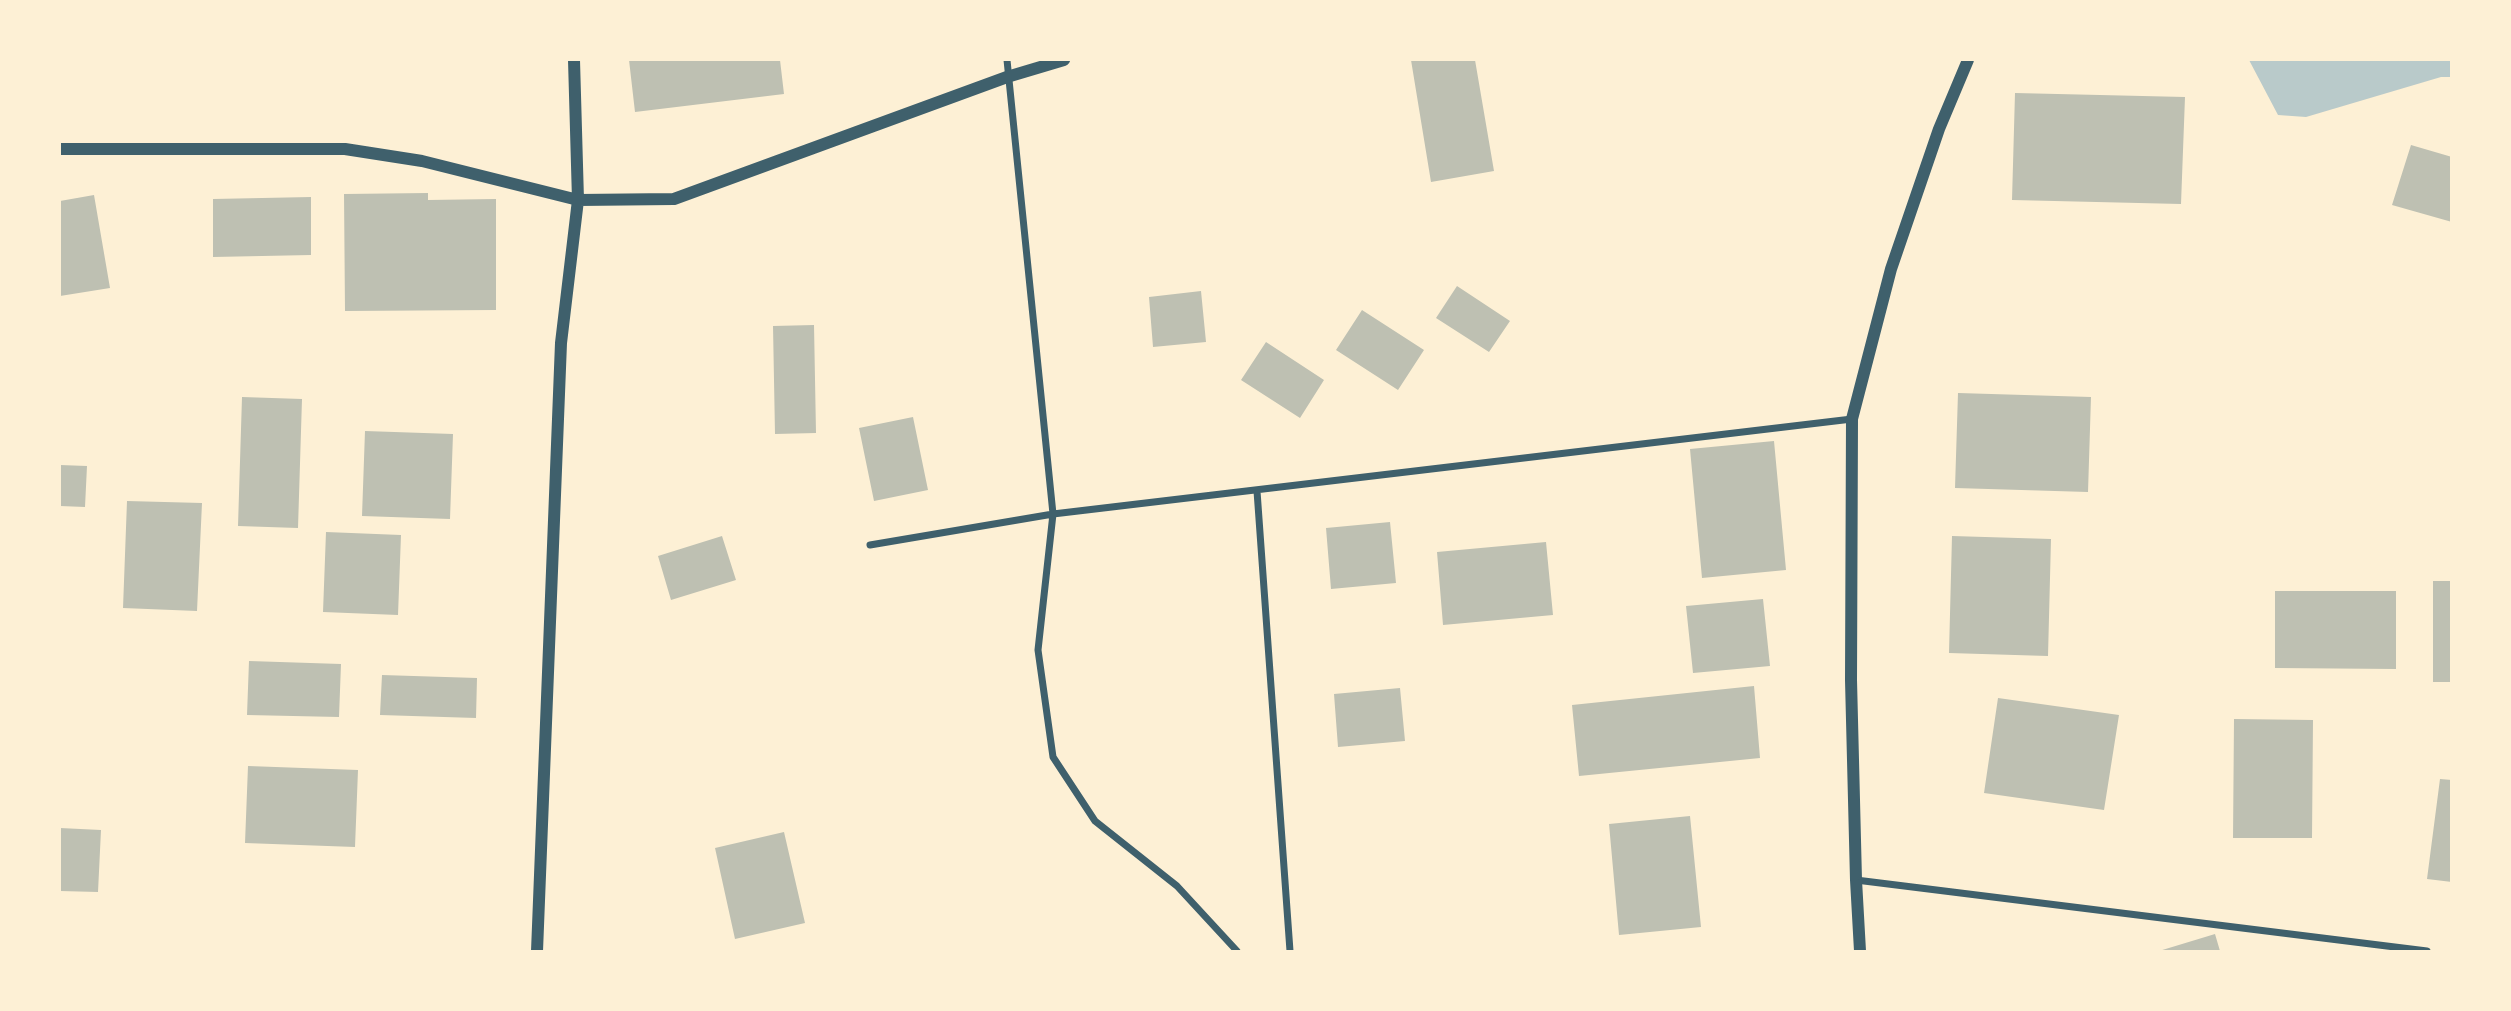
<!DOCTYPE html>
<style>
body{margin:0}
#map{position:relative;width:2511px;height:1011px;overflow:hidden;background:#fdf0d5;font-family:"Work Sans",sans-serif}
canvas{display:block}
.frame{position:absolute;inset:0;border:61px solid #fdf0d5;pointer-events:none}
</style>
<div id="map">
<canvas width="2511" height="1011"></canvas>
<div class="frame"></div>
</div>
<script>
const ctx = document.querySelector('canvas').getContext('2d');
ctx.lineJoin = 'round';
function fillPath(path, color) {
  ctx.fillStyle = color;
  ctx.fill(path, 'evenodd');
}
function trace(path, color, width, dash) {
  ctx.strokeStyle = color;
  ctx.lineWidth = width;
  ctx.lineCap = dash ? 'butt' : 'round';
  ctx.setLineDash(dash || []);
  ctx.stroke(path);
}
fillPath(new Path2D(`
 M2249 60H2451V77H2441L2306 117 2278 115Z`), '#b9caca');
fillPath(new Path2D(`
 M629 60H780L784 94 635 112Z
 M1411 60H1475L1494 171 1431 182Z
 M2015 93 2185 97 2181 204 2012 200Z
 M2411 145 2452 157V222L2392 205Z
 M428 193V200L496 199V310L345 311 344 194Z
 M94 195 110 288 60 296V201Z
 M311 197V255L213 257V199Z
 M1457 286 1510 321 1489 352 1436 318Z
 M1201 291 1206 342 1153 347 1149 297Z
 M1362 310 1424 350 1398 390 1336 350Z
 M814 325 816 433 775 434 773 326Z
 M1266 342 1324 380 1300 418 1241 380Z
 M1958 393 2091 397 2088 492 1955 488Z
 M242 397 302 399 298 528 238 526Z
 M913 417 928 490 874 501 859 428Z
 M365 431 453 434 450 519 362 516Z
 M1774 441 1786 570 1702 578 1690 449Z
 M60 465 87 466 85 507 60 506Z
 M127 501 202 503 197 611 123 608Z
 M1390 522 1396 583 1331 589 1326 528Z
 M326 532 401 535 398 615 323 612Z
 M722 536 736 580 671 600 658 556Z
 M1952 536 2051 539 2048 656 1949 653Z
 M1546 542 1553 615 1443 625 1437 552Z
 M2433 581H2452V682H2433Z
 M2275 591H2396V669L2275 668Z
 M1763 599 1770 666 1693 673 1686 606Z
 M249 661 341 664 339 717 247 715Z
 M382 675 477 678 476 718 380 715Z
 M1754 686 1760 758 1579 776 1572 705Z
 M1400 688 1405 741 1338 747 1334 694Z
 M1998 698 2119 715 2104 810 1984 793Z
 M2234 719 2313 720 2312 838H2233Z
 M248 766 358 770 355 847 245 843Z
 M2440 779 2452 780V882L2427 879Z
 M1690 816 1701 927 1619 935 1609 824Z
 M60 828 101 830 98 892 60 891Z
 M784 832 805 923 735 939 715 848Z
 M2215 934 2220 951H2159Z`), '#bec0b2');
trace(new Path2D(`
 M1007 60 1053 514 1038 650 1053 757 1095 821 1177 886 1237 951
 M1257 491 1290 951
 M870 545 1053 514 1852 419
 M1856 880 2427 951`), '#3f606c', 7);
trace(new Path2D(`
 M60 149H345L422 161 578 200 674 199 1007 77 1064 60
 M537 951 561 343 578 200 574 60
 M1860 951 1856 880 1851 680 1852 419 1891 269 1939 129 1968 60`), '#3f606c', 12);
</script>
